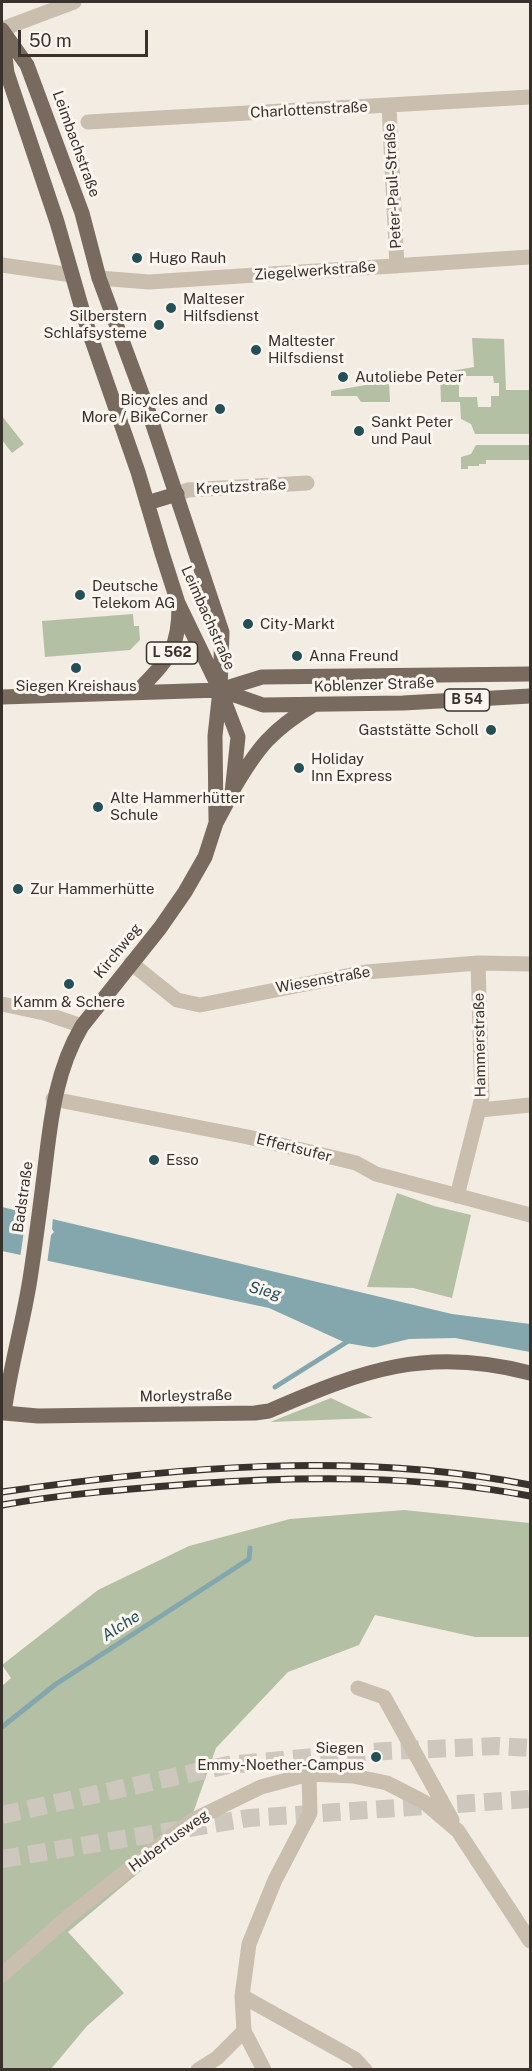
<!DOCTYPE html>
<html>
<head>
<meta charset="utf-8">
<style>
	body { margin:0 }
	#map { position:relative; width:532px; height:2071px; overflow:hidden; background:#f2ece2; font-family:"Public Sans",sans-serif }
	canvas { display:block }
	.frame { position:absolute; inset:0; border:3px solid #39322c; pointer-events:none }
	.scale { position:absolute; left:18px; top:30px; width:130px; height:27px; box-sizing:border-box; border:3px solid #39322c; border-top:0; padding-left:8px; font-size:18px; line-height:21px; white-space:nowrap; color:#39322c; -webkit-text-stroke:4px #faf6ef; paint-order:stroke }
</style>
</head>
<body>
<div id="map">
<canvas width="532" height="2071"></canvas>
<div class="frame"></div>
<div class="scale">50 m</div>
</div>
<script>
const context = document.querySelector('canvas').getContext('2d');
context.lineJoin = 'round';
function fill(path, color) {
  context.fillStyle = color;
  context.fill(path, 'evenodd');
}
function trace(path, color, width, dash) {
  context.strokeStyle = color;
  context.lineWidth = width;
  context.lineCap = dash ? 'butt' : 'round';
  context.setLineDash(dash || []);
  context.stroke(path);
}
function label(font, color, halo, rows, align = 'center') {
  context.font = font + ' "Public Sans",sans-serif';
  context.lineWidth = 6;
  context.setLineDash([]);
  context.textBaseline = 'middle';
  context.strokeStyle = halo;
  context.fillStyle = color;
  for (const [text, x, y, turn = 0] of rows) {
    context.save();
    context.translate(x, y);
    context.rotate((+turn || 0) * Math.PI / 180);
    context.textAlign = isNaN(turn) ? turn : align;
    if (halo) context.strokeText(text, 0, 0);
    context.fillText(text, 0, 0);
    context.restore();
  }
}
const green = new Path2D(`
	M472,338L504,339L506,390H530V434H475L471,424L461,419L460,402H441L440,373L474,367ZM459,376H493L494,383H499V396H491V407H478L477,397H459Z
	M389,381L390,402H361L357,396H331V391Z
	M2,416L24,444L12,453L2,440Z
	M476,445H530V460H486V464H479V466H468V469H461V457L471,454Z
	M133,614L134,626H139L140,640L130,650L45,657L42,621Z
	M397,1193L434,1206L471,1215L452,1298L413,1288L367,1287Z
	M331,1398L373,1418L270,1422Z
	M404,1510L530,1523V1637H475L375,1615L359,1645L288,1672L216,1748L186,1833L68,1932L124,1993L87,2026L51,2069H2V1686L11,1678L2,1665L98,1590L189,1546L290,1519Z`);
const water = new Path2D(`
	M2,1207L452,1314L530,1324V1374L346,1343L269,1308L2,1251Z`);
const pier = new Path2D(`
	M26,1210L53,1217L52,1229L54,1232L51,1235L47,1264L20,1258L24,1231L21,1228L24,1225Z
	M455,1338L530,1352V1377L368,1349L409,1339Z`);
const stream = new Path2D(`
	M275,1387L350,1340
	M2,1727L56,1684L249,1559L250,1548`);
const highwayTunnel = new Path2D(`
	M2,1815L228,1765L367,1752L497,1746L530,1748
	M2,1859L249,1818L530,1799`);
const minor = new Path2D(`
	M2,29L74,2
	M389,106L397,266
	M88,122L530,97
	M2,265L72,275
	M99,278L149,282L530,257
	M177,494L188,490L307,483
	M131,963L177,1000L200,1005L366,972L478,963L530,964
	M2,1004L44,1013L82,1026
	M53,1099L248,1137L356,1163L376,1174L530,1215
	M480,1110L530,1105
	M457,1196L482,1097L478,963
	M358,1688L384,1697L452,1820
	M2,1975L69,1916L191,1821L261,1787L309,1774L353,1776L387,1783L424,1802L458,1831L530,1941
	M242,1996L355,2059L365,2070
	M198,2070L217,2058L244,2031
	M264,2070L244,2031L242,1996L249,1944L275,1880L310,1813L309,1774`);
const major = new Path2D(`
	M2,30L27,65L82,213L99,278L149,413L222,632L220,690L215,736L216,820
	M2,32L7,73L57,222L86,323L138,472L162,553L178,603L220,690L238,737L232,793L216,823L205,857L185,892L160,928L82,1026C53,1075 50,1129 43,1184C39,1215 35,1247 30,1279C23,1324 10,1367 4,1413L38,1416L255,1413L269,1411C363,1370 427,1346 530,1373
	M147,503L177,494
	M220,690L263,705L403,703L530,696
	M137,692C166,661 179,652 179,607
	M2,697L220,690L262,677L530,674
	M234,788C258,747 272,730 313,705`);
const rail = new Path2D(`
	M2,1492C175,1467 357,1451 530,1485
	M2,1505C64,1494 128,1489 191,1484C305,1476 418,1475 530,1496`);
const markers = [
	[137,258,6,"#254f57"],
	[171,308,6,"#254f57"],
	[159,325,6,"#254f57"],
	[256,350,6,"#254f57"],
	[343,377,6,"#254f57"],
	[220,409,6,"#254f57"],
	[359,431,6,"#254f57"],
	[80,595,6,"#254f57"],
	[248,624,6,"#254f57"],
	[297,656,6,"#254f57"],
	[76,668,6,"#254f57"],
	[491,730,6,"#254f57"],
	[299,768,6,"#254f57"],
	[98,807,6,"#254f57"],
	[18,889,6,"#254f57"],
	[69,984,6,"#254f57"],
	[154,1160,6,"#254f57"],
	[376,1757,6,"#254f57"]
];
const shields = [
	[172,653,51],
	[467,700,45]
];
const shieldNames = [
	["L 562",172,653],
	["B 54",467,700]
];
const streetNames = [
	["Charlottenstraße",309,110,-3],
	["Leimbachstraße",76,144,70],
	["Peter-Paul-Straße",393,186,-93],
	["Ziegelwerkstraße",315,271,-4],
	["Kreutzstraße",241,487,-3],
	["Leimbachstraße",208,618,66],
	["Koblenzer Straße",374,685,-2],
	["Kirchweg",118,951,-51],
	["Wiesenstraße",323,980,-10],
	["Hammerstraße",480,1045,-91],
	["Effertsufer",294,1148,14],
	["Badstraße",23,1197,-82],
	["Morleystraße",186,1396,-1],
	["Hubertusweg",169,1841,-36]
];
const poiNames = [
	["Hugo Rauh",149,258],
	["Malteser",183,299],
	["Hilfsdienst",183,316],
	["Silberstern",147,316,"right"],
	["Schlafsysteme",147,333,"right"],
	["Maltester",268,341],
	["Hilfsdienst",268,358],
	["Autoliebe Peter",355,377],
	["Bicycles and",208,400,"right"],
	["More / BikeCorner",208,417,"right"],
	["Sankt Peter",371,422],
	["und Paul",371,439],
	["Deutsche",92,586],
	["Telekom AG",92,603],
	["City-Markt",260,624],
	["Anna Freund",309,656],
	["Siegen Kreishaus",76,686,"center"],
	["Gaststätte Scholl",479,730,"right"],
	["Holiday",311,759],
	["Inn Express",311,776],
	["Alte Hammerhütter",110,798],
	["Schule",110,815],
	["Zur Hammerhütte",30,889],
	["Kamm & Schere",69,1002,"center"],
	["Esso",166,1160],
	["Siegen",364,1748,"right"],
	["Emmy-Noether-Campus",364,1765,"right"]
];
const waterNames = [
	["Sieg",265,1291,14],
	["Alche",121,1626,-33]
];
fill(green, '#b3c0a3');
fill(water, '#83a7ad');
fill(pier, '#f2ece2');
trace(stream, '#83a7ad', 5);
trace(highwayTunnel, '#cdc7be', 18, [18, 9]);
trace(minor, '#cabeaf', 15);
trace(major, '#796a5f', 15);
trace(rail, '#39322c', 7);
trace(rail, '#faf6ef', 4.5, [14]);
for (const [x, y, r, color] of markers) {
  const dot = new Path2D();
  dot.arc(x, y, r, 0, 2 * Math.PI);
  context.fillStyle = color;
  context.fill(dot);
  trace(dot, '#faf6ef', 2);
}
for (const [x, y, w] of shields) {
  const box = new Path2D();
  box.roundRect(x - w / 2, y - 11, w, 22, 4.5);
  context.fillStyle = '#faf6ef';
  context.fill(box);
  trace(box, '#39322c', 1.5);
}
label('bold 14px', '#39322c', null, shieldNames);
label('15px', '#39322c', '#faf6ef', streetNames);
label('15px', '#39322c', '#faf6ef', poiNames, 'left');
label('italic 16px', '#254f57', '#faf6ef', waterNames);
</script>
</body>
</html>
